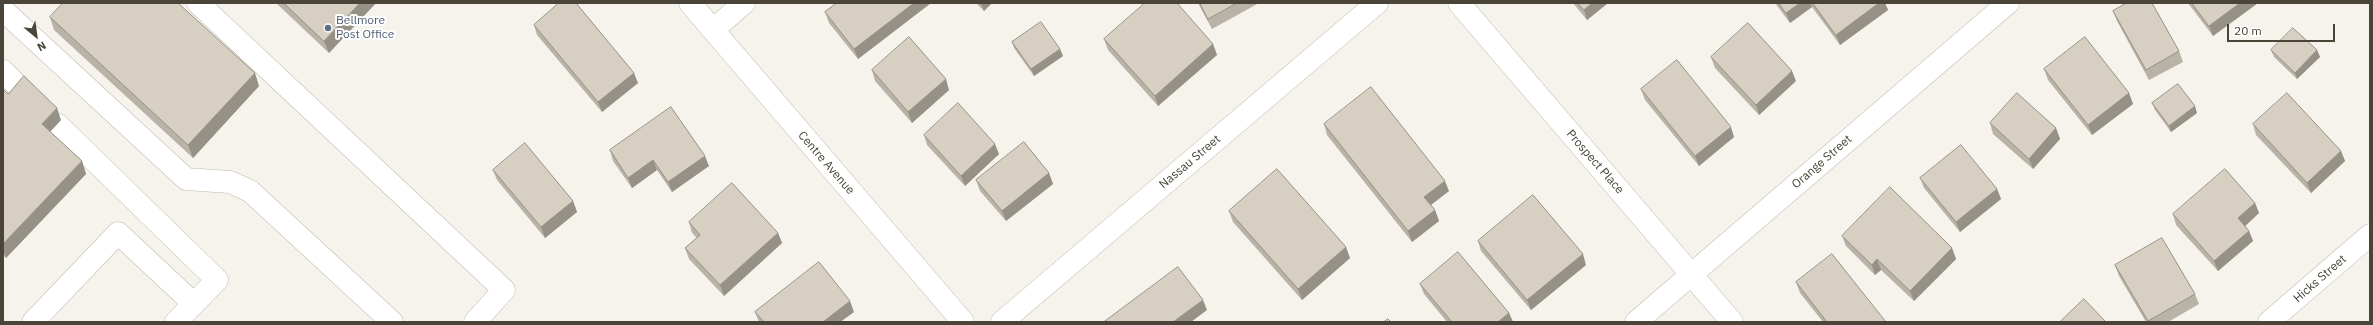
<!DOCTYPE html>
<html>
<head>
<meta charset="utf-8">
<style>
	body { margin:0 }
	#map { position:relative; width:2373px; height:325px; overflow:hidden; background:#f6f3ec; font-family:"IBM Plex Sans",sans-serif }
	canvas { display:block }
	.frame { position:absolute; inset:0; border:4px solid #4a4439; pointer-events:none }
	.north { position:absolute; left:16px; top:16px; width:40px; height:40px; -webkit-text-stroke:3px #fff; paint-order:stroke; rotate:151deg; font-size:11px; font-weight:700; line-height:16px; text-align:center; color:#4a4439 }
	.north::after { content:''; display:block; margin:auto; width:14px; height:18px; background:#4a4439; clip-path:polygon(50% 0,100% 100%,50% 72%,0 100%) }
	.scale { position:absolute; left:2227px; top:24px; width:108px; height:18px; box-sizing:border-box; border:2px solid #4a4439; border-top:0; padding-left:5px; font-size:12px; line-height:14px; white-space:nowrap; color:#4a4439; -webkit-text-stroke:3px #fff; paint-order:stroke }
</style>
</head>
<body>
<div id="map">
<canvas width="2373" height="325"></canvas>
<div class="frame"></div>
<div class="north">N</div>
<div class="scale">20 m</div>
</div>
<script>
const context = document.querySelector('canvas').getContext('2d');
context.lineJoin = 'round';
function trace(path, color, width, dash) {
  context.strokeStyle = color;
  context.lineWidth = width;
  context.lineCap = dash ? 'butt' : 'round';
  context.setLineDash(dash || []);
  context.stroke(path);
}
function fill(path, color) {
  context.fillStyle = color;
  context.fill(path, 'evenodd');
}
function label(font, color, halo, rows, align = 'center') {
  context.font = font + ' "IBM Plex Sans",sans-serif';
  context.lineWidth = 4;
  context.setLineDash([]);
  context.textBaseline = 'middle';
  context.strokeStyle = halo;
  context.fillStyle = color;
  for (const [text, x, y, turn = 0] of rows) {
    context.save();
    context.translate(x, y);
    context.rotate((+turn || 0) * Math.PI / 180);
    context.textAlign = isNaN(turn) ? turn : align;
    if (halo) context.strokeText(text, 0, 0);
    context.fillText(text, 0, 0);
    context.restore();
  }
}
const minor = new Path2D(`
	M198,3L504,290L475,322
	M690,3L963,322
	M1459,3L1732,322
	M3,10L186,179L230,182L250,191L392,322
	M713,30L744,3
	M3,71L25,93
	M58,125L217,280L176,322
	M33,322L118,233L194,304
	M1002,322L1377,3
	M1636,322L2008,3
	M2269,322L2370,235`);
const wall = new Path2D(`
	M276,3H376L329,53Z
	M931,3L858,59L829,23L825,12Z
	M976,3H992L984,11Z
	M1198,3H1259L1212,29Z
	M1573,3H1608L1587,20Z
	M1775,3H1885L1888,10L1840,45L1812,7L1790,23Z
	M2188,3H2258L2213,36Z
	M2113,11L2179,51L2183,62L2149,80L2117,21Z
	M50,17L259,86L193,158L54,30Z
	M534,25L638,83L602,112L537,35Z
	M1104,39L1213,44L1217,55L1158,106L1108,50Z
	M1012,42L1060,49L1063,56L1034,76L1014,48Z
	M2271,50H2317L2320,57L2297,79L2274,57Z
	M1711,57L1796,81L1759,115L1715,68Z
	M2044,69L2129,93L2133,104L2092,135L2048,80Z
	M872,70L949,90L912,123L875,81Z
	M3,89L8,94L61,120L50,132L82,161L86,174L6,258L3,255Z
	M1641,89L1734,137L1699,166L1645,100Z
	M2152,103L2197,113L2171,132L2155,110Z
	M1990,123L2056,128L2060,139L2033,169L1993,134Z
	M1324,124L1449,191L1431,205L1435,210L1439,221L1412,242L1327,135Z
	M2253,124L2341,151L2345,161L2311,193L2256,135Z
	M924,135L999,154L965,186L927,145Z
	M610,150L709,166L672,192L657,170L632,188L613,161Z
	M493,170L573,201L577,212L545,238L497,180Z
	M1049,173L1053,184L1006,221L980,191L976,180Z
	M1920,178L1997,189L2001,199L1960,232L1924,188Z
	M2255,203L2259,213L2245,226L2249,231L2253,241L2218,271L2176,225L2173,214Z
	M1229,211L1350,258L1302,300L1233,222Z
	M689,222L778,233L782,243L724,296L689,259L685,248L697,238L692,233Z
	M1842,236L1952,248L1956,259L1914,301L1881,270L1875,275L1846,246Z
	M1478,241L1586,265L1531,310L1481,251Z
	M2115,265L2195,294L2199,304L2168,322H2146L2119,276Z
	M1796,282L1886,322H1823L1800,293Z
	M1420,284L1509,313L1513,322H1447L1424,294Z
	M755,312H854L840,322H759Z`);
const shadedWall = new Path2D(`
	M360,3H376L329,53L324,41Z
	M914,3H931L858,59L854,49Z
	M983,3H992L984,11L981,4Z
	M1592,3H1608L1587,20L1584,10Z
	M1800,3H1810L1812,7L1790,23L1786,13Z
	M1879,3H1885L1888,10L1840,45L1836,35Z
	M2240,3H2258L2213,36L2209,26Z
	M1213,44L1217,55L1158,106L1155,96Z
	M1060,49L1063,56L1034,76L1031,69Z
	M2317,50L2320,57L2297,79L2295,73Z
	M1792,71L1796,81L1759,115L1756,105Z
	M255,73L259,86L193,158L188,145Z
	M634,73L638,83L602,112L598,102Z
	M946,79L949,90L912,123L908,112Z
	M2129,93L2133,104L2092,135L2088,125Z
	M2195,106L2197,113L2171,132L2169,126Z
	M57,108L61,120L46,136L42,124Z
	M1731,127L1734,137L1699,166L1695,156Z
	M2056,128L2060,139L2033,169L2029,159Z
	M995,144L999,154L965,186L961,176Z
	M2341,151L2345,161L2311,193L2307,183Z
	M705,156L709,166L672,192L668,182Z
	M653,160L657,170L632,188L628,178Z
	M82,161L86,174L6,258L3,249V244Z
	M1049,173L1053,184L1006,221L1002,211Z
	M1445,181L1449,191L1428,207L1424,197Z
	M1997,189L2001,199L1960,232L1956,222Z
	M573,201L577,212L545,238L541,227Z
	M2255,203L2259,213L2242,229L2238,218Z
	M1435,210L1439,221L1412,242L1408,231Z
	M2249,231L2253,241L2218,271L2214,261Z
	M778,233L782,243L724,296L720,285Z
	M1346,247L1350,258L1302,300L1298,289Z
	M1952,248L1956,259L1914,301L1910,291Z
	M1583,254L1586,265L1531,310L1527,300Z
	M1877,259L1881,270L1875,275L1872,265Z
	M1203,300L1207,310L1191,322H1173Z
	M850,301L854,312L840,322H823Z
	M1509,313L1513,322H1498Z`);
const building = new Path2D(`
	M63,3H178L255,73L188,145L50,17Z
	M284,3H360L324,41Z
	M559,3H576L634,73L598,102L534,25Z
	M837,3H914L854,49L825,12Z
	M1145,3H1177L1213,44L1155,96L1104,39Z
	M1200,3H1237L1208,19Z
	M1578,3H1592L1584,10Z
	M1779,3H1800L1786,13Z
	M1813,3H1879L1836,35Z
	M2127,3H2152L2179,51L2146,70L2113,11Z
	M2192,3H2240L2209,26Z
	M1041,22L1060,49L1031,69L1012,42Z
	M1748,23L1792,71L1756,105L1711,57Z
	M2293,28L2317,50L2295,73L2271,50Z
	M909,37L946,79L908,112L872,70Z
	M2085,37L2129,93L2088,125L2044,69Z
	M1677,60L1731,127L1695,156L1641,89Z
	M24,76L57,108L42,124L82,161L3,244V89L8,94Z
	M2178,84L2195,106L2169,126L2152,103Z
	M1371,87L1445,181L1424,197L1435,210L1408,231L1324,124Z
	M2017,93L2056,128L2029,159L1990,123Z
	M2287,93L2341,151L2307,183L2253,124Z
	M958,103L995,144L961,176L924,135Z
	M671,107L705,156L668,182L653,160L628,178L610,150Z
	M1024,142L1049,173L1002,211L976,180Z
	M525,143L573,201L541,227L493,170Z
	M1961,145L1997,189L1956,222L1920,178Z
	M1277,169L1346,247L1298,289L1229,211Z
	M2225,169L2255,203L2238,218L2249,231L2214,261L2173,214Z
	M732,183L778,233L720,285L685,248L700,235L689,222Z
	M1890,187L1952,248L1910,291L1877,259L1872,265L1842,236Z
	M1533,195L1583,254L1527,300L1478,241Z
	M2162,238L2195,294L2148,321L2115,265Z
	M1458,252L1509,313L1498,322H1452L1420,284Z
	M1832,254L1886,322H1827L1796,282Z
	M819,262L850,301L823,322H764L755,312Z
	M1178,267L1203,300L1173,322H1104Z
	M2084,299L2106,322H2060Z
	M1388,319L1391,322H1384Z`);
const markers = [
	[328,28,4,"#5c6f8a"]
];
const serviceNames = [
	["Bellmore",336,21],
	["Post Office",336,35]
];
const streetNames = [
	["Nassau Street",1190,162,-40],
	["Prospect Place",1595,162,49],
	["Orange Street",1822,162,-41],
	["Centre Avenue",826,163,49],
	["Hicks Street",2320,279,-41]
];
trace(minor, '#c1bbae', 23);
trace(minor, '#fff', 22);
fill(wall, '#b9b2a6');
fill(shadedWall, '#969187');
fill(building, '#d7cfc1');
trace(building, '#969187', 1);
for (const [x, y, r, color] of markers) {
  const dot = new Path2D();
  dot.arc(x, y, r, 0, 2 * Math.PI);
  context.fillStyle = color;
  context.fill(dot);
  trace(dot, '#fff', 1.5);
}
label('12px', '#4e5e75', '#fff', serviceNames, 'left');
label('12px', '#4a4439', '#fff', streetNames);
</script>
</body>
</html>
